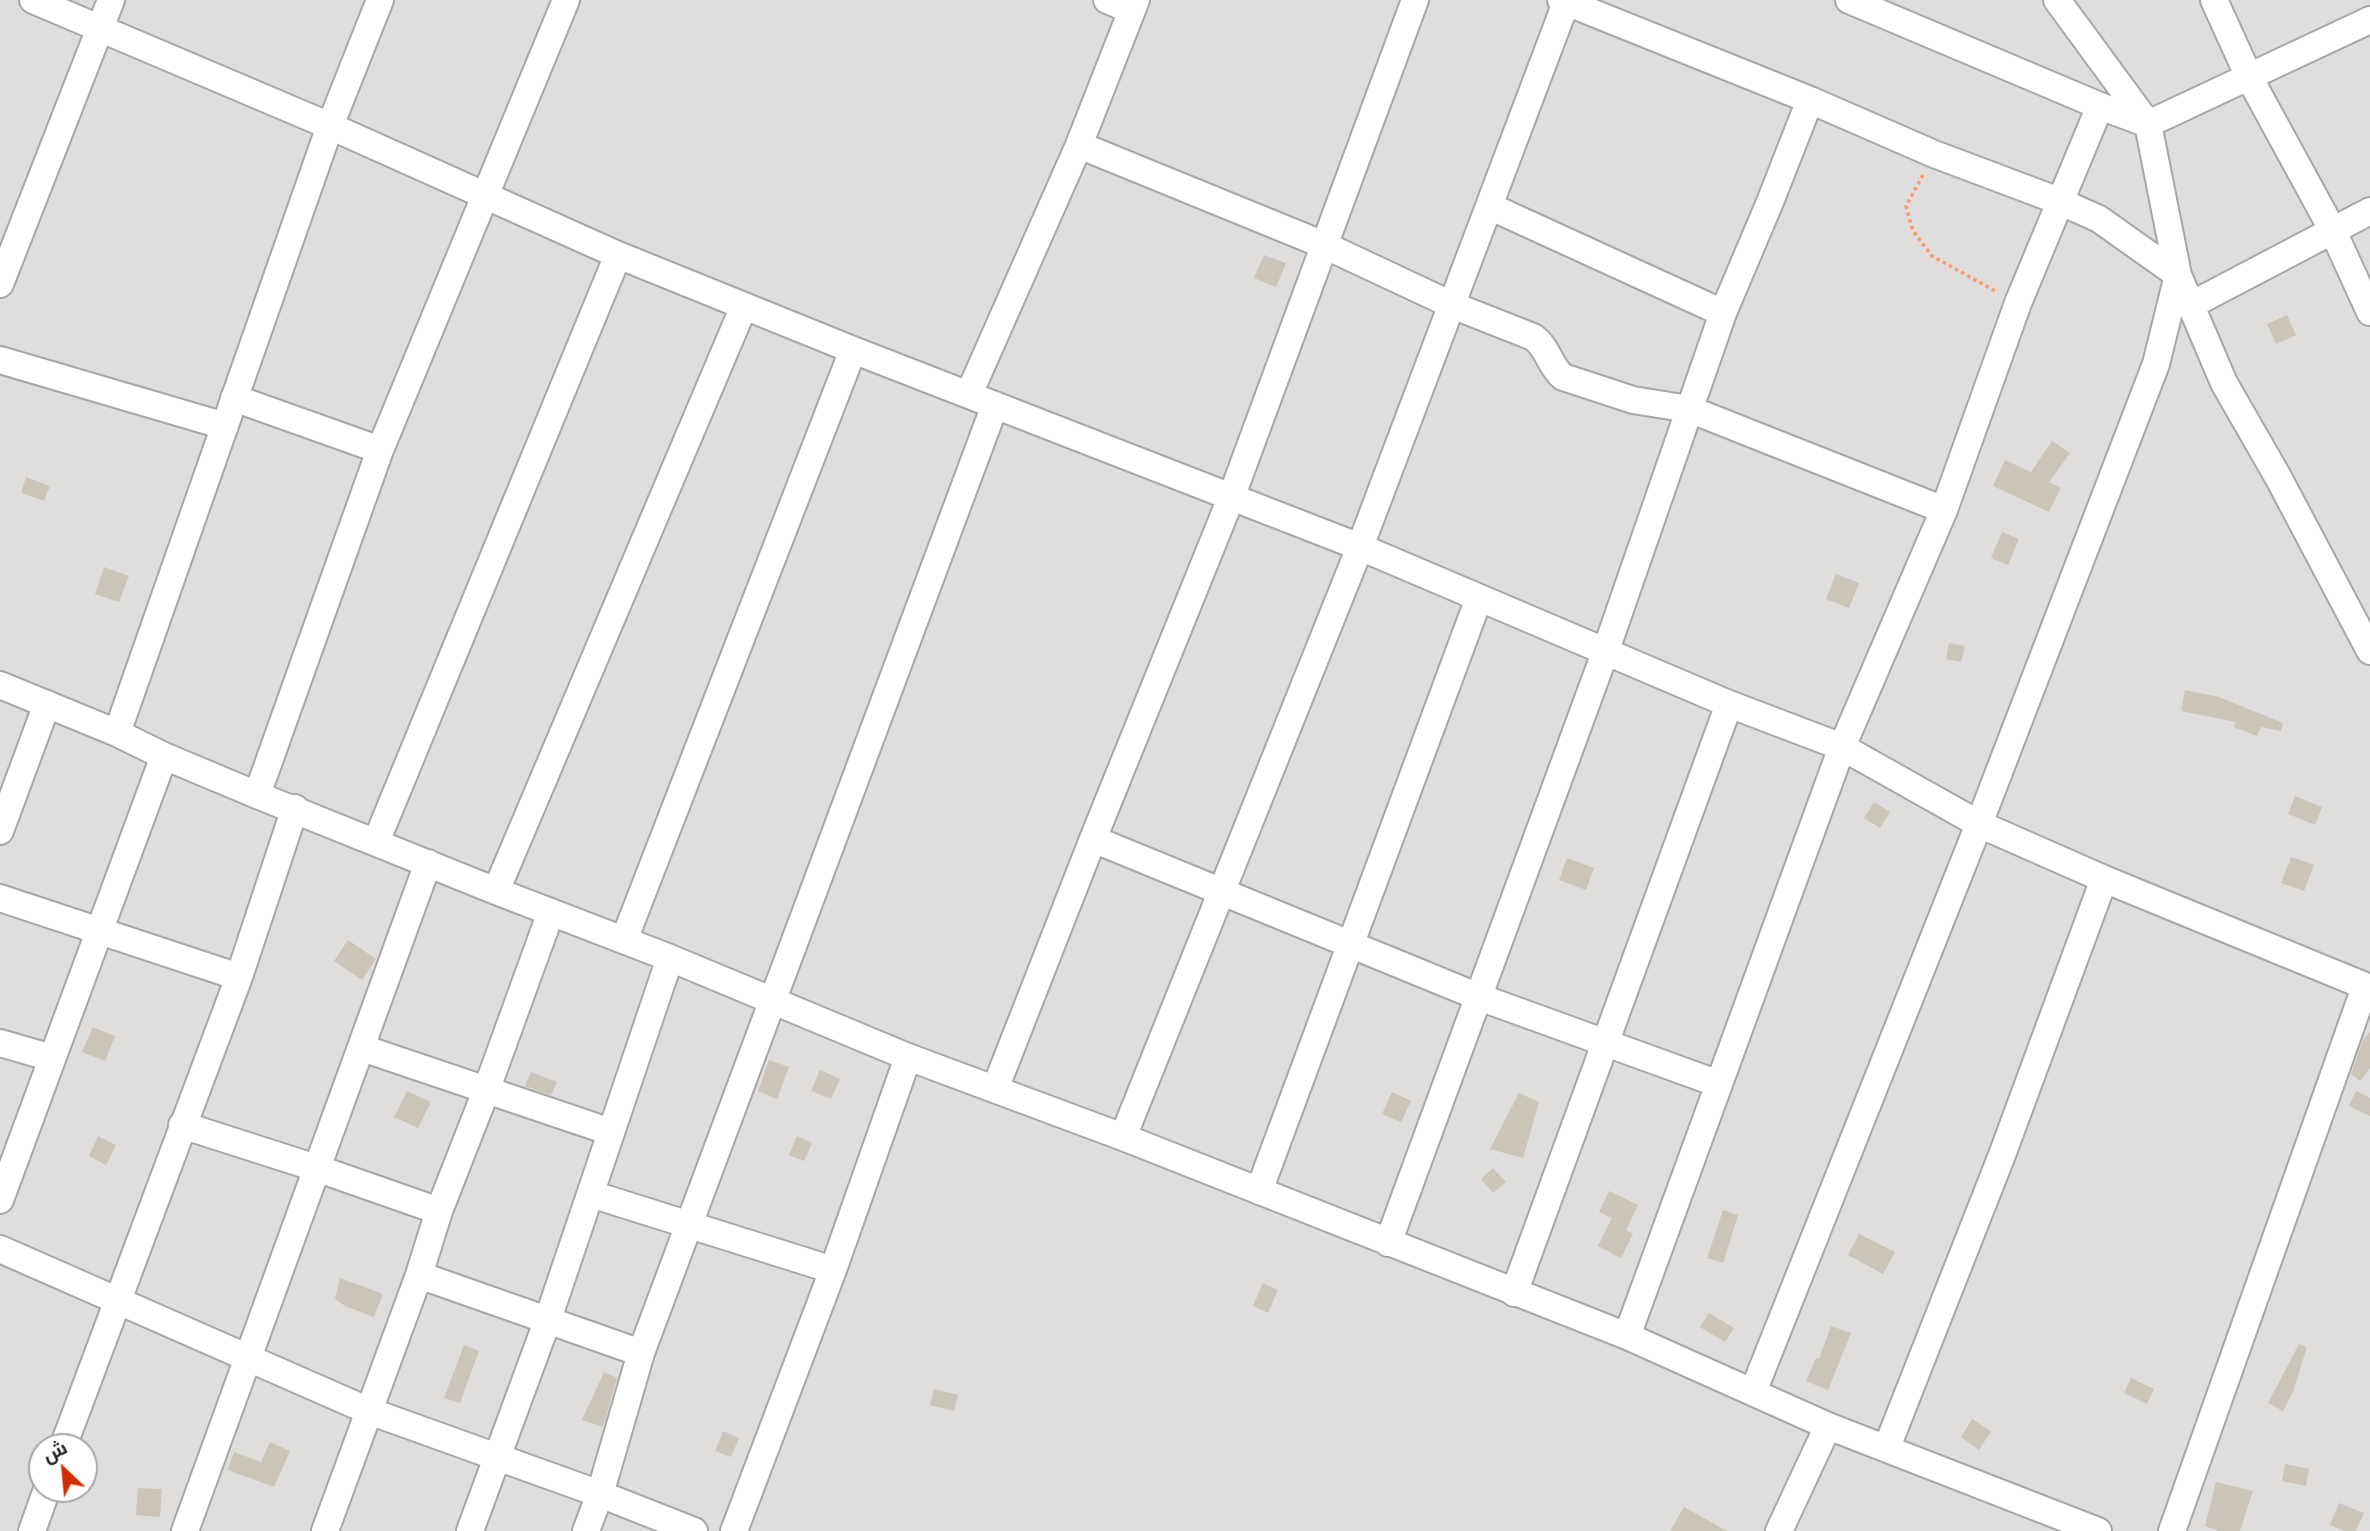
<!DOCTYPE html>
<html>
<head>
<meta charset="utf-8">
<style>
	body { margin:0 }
	#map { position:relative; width:2370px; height:1531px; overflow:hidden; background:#f1f0e6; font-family:"Asap Condensed",Cairo,sans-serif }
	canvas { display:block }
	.north { position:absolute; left:28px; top:1433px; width:70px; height:70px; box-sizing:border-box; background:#fff; border:2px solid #a6a6a6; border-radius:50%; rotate:334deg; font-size:19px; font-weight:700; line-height:28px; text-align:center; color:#202020 }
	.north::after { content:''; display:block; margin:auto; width:24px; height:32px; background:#d12e00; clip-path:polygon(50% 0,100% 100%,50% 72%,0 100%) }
</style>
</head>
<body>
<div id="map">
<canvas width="2370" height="1531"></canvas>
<div class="north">ش</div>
</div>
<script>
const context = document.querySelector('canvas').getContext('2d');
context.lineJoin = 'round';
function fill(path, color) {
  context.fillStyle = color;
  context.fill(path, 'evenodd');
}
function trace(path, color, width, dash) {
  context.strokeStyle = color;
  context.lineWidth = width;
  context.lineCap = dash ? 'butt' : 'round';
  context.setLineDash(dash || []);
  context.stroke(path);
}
const residential = new Path2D(`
	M0,0H2370V1531H0ZM42,1447H84V1489H42Z`);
const building = new Path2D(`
	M1264,255L1286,263L1276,287L1254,278Z
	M2287,315L2296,335L2276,344L2267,324Z
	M2052,441L2070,453L2049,482L2061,488L2049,512L1993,486L2005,460L2031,472Z
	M26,477L50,486L44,501L21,493Z
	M2002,532L2019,539L2008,565L1991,558Z
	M104,567L129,576L119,602L95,594Z
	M1836,574L1859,583L1849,608L1826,599Z
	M1949,643L1965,646L1961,662L1946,659Z
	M2185,690L2219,697L2283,723L2281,731L2261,727L2257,736L2234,727L2236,722L2181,711Z
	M2295,796L2322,807L2315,825L2288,814Z
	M1874,802L1890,812L1880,828L1864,818Z
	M2291,857L2314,865L2304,891L2281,883Z
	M1567,858L1594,868L1586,890L1559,880Z
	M348,940L376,959L362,980L334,961Z
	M93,1027L115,1036L105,1061L82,1052Z
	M2370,1032V1068L2360,1081L2351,1074L2363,1040Z
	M769,1060L789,1067L777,1099L758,1091Z
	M820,1070L840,1079L831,1099L811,1091Z
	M531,1072L557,1082L551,1095L525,1086Z
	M407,1091L431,1102L418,1128L394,1117Z
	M2356,1091L2370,1098V1116L2349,1106Z
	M1392,1092L1411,1101L1401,1122L1382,1114Z
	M1519,1093L1539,1102L1523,1158L1490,1149Z
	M98,1136L116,1145L106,1165L89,1156Z
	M797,1136L812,1143L804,1161L789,1155Z
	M1493,1168L1506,1182L1493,1193L1481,1179Z
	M1609,1191L1638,1205L1626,1230L1633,1234L1621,1258L1598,1246L1612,1218L1599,1212Z
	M1723,1210L1738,1215L1723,1263L1707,1258Z
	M1859,1234L1895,1252L1883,1274L1848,1255Z
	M340,1278L383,1294L374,1317L345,1306L335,1299Z
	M1263,1283L1278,1290L1268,1313L1253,1306Z
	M1709,1313L1734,1328L1725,1342L1700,1327Z
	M1831,1326L1851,1333L1828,1390L1806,1381L1816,1358L1819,1359Z
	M2299,1344L2307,1347L2293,1392L2283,1411L2268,1403Z
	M464,1345L479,1351L460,1403L444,1398Z
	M604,1372L617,1378L603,1427L582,1420Z
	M2131,1378L2154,1389L2147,1404L2124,1393Z
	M934,1389L958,1395L954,1411L930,1405Z
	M1972,1419L1991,1431L1979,1450L1961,1437Z
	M723,1431L739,1438L731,1457L715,1451Z
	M270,1442L290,1451L274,1487L228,1470L234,1452L261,1462Z
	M2285,1464L2309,1469L2306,1486L2282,1481Z
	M2216,1482L2253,1491L2240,1531H2219L2205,1526Z
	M138,1488L162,1489L160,1517L136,1515Z
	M2339,1503L2364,1513L2356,1531H2344L2330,1525Z
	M1684,1507L1727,1531H1670Z`);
const path = new Path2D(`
	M1923,175L1906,206L1913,231L1932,256L1997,292`);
const minor = new Path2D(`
	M33,0L330,126L618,255L853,350L1360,547L1729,704L1842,747L1979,824L2104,879L2370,988
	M1107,0L1131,10
	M1561,0L1810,100L1934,154L2059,201L2099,219L2178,275L2224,383L2278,477L2370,651
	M1849,0L2100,106L2148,124L2370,20
	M2214,0L2249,77L2333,231L2370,312
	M1079,145L1324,245L1452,305L1533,337C1548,347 1550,367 1563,377L1633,400L1689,409L1944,510
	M1489,206L1723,313
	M0,284L111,0
	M2191,305L2370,211
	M0,360L225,426
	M969,394L1079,145L1136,0
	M234,398L380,450
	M0,685L117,733L164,756L257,795L496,891L670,958L908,1057L1123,1137L1627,1336L1828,1426L2098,1531
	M117,733L330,126L380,0
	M257,795L380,450L566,0
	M0,831L47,704
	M1093,839L1479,997L1719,1084
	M376,842L618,255
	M496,891L744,306
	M0,898L239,977
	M624,940L853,350
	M0,1043L52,1058
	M362,1048L611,1132
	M995,1089L1093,839L1231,498L1415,0
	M182,1125L316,1168L439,1211
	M1123,1137L1360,547L1567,0
	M1259,1191L1479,598
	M591,1194L833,1270
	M0,1200L164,756
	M1388,1243L1606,650L1723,313L1770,202L1810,100
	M0,1249L369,1411L600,1494L694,1531
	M419,1275L641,1353
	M1514,1293L1729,704
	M1627,1336L1842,747L1944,510L2018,303L2100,106
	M1753,1392L1979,824L2156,364L2178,275L2148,124L2057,0
	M63,1447L239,977L295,808
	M1887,1447L2002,1155L2104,879
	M32,1531L47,1489
	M185,1531L428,863
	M325,1531L419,1275L439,1211L486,1091L551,912
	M470,1531L548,1319L670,958
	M586,1531L600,1494L641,1353L995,405
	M734,1531L833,1270L908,1057
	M1779,1531L1828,1426
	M2172,1531L2365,987`);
fill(residential, '#dfdedd');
fill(building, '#cac4b9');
trace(minor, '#a7a7a7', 30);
trace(path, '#ff9a6a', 3.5, [3.5, 3.5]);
trace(minor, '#fff', 26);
</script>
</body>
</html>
